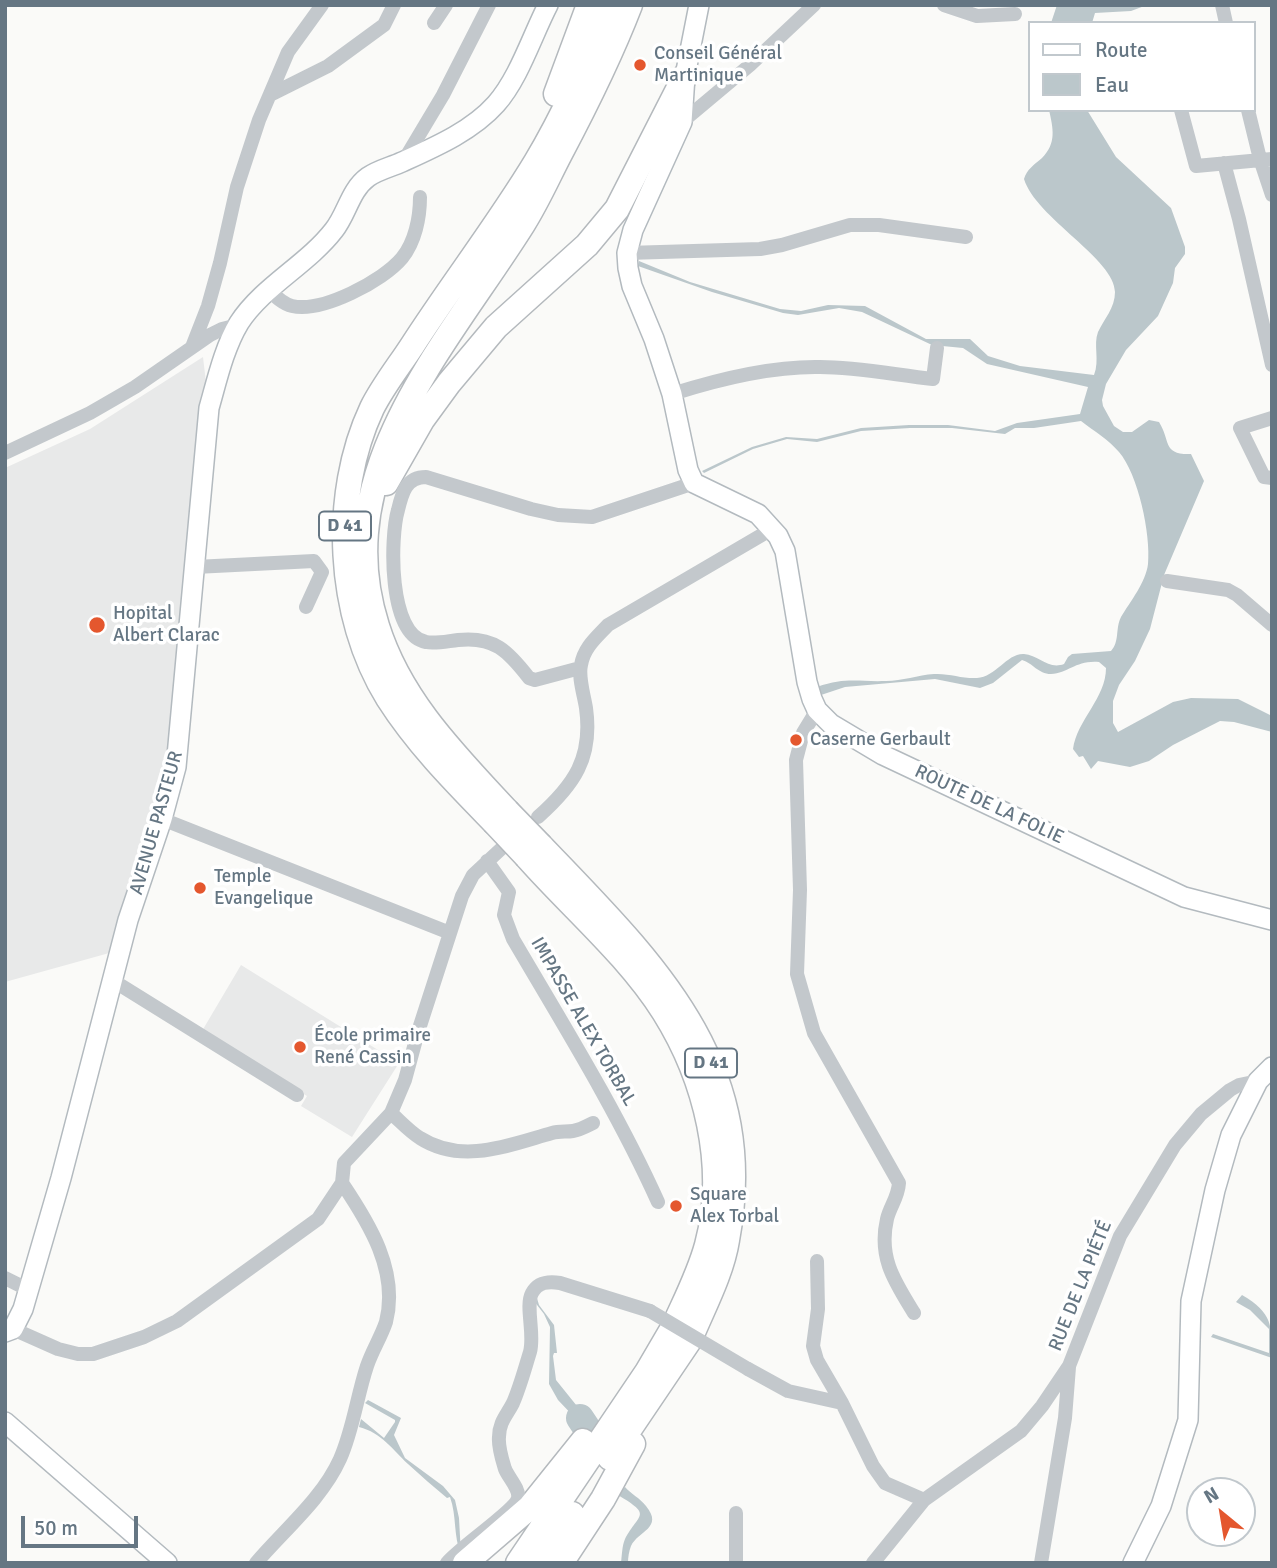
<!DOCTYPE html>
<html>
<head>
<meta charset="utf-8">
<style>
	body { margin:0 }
	#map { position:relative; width:1277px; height:1568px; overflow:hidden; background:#fafaf8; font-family:Signika,sans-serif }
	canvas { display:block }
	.frame { position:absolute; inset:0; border:7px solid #657683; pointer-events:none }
	.legend { position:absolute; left:1028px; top:21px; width:228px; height:91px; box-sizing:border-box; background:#fff; border:2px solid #c1c8cd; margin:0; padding:9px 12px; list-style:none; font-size:21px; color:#657683 }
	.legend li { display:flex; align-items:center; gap:14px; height:35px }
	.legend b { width:35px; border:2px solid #c1c8cd }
	.north { position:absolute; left:1186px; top:1477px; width:70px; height:70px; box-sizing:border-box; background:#fff; border:2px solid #c1c8cd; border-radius:50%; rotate:330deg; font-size:19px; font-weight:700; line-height:28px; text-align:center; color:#657683 }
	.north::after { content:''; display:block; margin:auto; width:24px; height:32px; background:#e4572e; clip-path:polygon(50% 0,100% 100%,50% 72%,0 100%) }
	.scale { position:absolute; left:21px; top:1516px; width:117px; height:32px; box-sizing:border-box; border:4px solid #657683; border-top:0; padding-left:9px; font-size:21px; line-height:24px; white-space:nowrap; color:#657683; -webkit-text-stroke:5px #fff; paint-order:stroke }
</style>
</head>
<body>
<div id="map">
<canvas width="1277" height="1568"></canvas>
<div class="frame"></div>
<ul class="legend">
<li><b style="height:9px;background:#fff"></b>Route</li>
<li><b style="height:19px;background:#bbc7cb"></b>Eau</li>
</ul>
<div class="north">N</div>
<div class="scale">50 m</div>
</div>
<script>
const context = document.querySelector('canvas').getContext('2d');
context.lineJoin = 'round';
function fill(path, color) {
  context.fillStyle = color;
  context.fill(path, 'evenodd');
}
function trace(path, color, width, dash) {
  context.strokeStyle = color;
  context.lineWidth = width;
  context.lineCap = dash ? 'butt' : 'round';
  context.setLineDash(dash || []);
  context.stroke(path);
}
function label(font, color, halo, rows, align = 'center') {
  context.font = font + ' Signika,sans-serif';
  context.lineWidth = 7;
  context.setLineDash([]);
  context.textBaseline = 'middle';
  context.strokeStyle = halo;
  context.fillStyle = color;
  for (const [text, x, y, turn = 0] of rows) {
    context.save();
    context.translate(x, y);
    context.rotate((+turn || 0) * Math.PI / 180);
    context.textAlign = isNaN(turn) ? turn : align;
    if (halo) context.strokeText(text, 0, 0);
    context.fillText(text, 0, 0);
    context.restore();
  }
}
const built = new Path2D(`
	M203,357L209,408L182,727L120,950L5,982V468L90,429Z
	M241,965L399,1063L352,1137L301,1106L307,1096L202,1031Z`);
const water = new Path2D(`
	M1057,5H1147L1131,11L1095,13L1092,23H1051Z
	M1049,110H1087L1116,157L1171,208L1185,247V254L1175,268L1173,283L1158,316L1126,350L1106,384L1102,400L1103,406L1114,426L1123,432H1132L1149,420L1159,422C1171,441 1162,455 1191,454L1204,481L1164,575L1150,629L1135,661L1119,685L1113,701V723L1118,732L1173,702L1191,698L1238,699L1272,716V732L1234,722L1220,721L1173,745L1149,761L1130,767L1098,761L1091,769L1083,756L1079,757L1073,749C1077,720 1106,698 1106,668L1099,662C1076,660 1069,673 1051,674C1038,674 1033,663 1022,660L993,683L980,688L935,679L845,687L821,695L817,687C846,677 857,682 886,681C902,681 918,675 934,674C949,673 963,679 977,678C996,677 1007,653 1024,654C1039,655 1048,670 1064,664L1068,657L1072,654L1111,651C1120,641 1115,629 1121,617C1130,602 1146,582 1148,564C1151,534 1138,474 1119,452C1109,440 1094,431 1081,421L1034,428H1015L1005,434L952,428H910L861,431L817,442L787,439L753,449L704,473L702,471L752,447L786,437L817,439L861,428L909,425H948L995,431L1017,423L1080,414L1088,387L987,364L963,348L932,345L862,312L839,308L798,315L783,313L712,292L638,266L639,261L690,282L780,309L801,311L828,305L865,306L926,339H970L988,356L1020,366L1094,375C1100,360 1093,345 1098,332C1104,319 1115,308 1115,292C1115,259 1036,218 1024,179C1027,169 1034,165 1042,158C1057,143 1053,128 1049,110Z
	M536,1295L539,1305L554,1325L557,1353H554L553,1356L556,1380L585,1416L577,1420L558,1400L549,1384L550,1327L544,1314L534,1301Z
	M1242,1295C1273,1313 1272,1326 1272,1358L1211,1337L1213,1334L1269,1353V1329L1250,1310L1236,1302Z
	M368,1400L401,1418L394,1435L405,1458L443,1486L455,1500L459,1518L461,1555C453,1534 457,1517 450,1497L447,1498C434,1487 421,1476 408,1464C392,1449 382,1433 359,1427L361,1419L384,1438L395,1422V1420L365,1403Z
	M625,1487C631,1494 640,1498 646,1506C664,1528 638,1531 631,1546C629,1551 628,1557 628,1563H621C622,1555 622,1546 625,1539C639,1513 653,1516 618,1495Z`);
const river = new Path2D(`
	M580,1418L586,1427`);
const street = new Path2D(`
	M944,5L977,16L1015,14
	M1222,5L1226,23
	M434,23L446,5
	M270,95L328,66L384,25L394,5
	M1181,110L1196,166L1272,159
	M1248,110L1260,159L1272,195
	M682,122L750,65L814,5
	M403,162L443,95L489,5
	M1224,163L1239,219L1272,365
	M627,253L760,249L782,245L850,225H879L966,237
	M270,291C276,297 283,304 292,306C322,313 383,281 402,258C415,242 420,218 420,197
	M192,347L208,306L220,263L237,187L259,120L288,52L322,5
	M672,394C719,379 771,366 820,367C857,367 896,375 933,379L937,348
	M1272,418L1240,428L1264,477L1272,478
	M5,453L90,413L135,387L210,335L222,329L238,325
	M195,567L314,561L322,572L306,607
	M1167,581L1228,590L1237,595L1272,625
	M580,668L535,680L529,678C508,651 494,636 458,640C448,641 435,644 426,642C388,635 390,537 398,510C402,493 406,477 426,477L531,509L558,515L592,517L694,483
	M817,710L803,733L796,760L800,890L797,974L814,1033L899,1183C898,1198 890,1206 887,1219C878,1258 895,1282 914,1313
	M538,817C574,785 593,758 586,708C584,695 578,677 581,665C584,647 597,637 608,625L772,529
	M162,819L450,933
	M487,861L509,892L504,915L513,939C564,1026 617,1111 658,1202
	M112,980L297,1095
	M391,1113C401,1122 410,1132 420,1138C462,1165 509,1145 552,1133C559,1131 566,1132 573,1131C580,1130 587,1126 593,1123
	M817,1261L818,1309L813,1346L817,1360L842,1403L873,1466L885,1483L924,1500
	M5,1278L27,1289
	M13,1329L58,1349L78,1354H93L144,1337L177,1321L318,1219L342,1183L344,1163L391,1113L405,1080L418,1032L462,896L473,875L502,848
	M748,1369L788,1391L842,1403
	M256,1563C284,1530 322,1499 340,1459C353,1430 357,1396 367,1366C372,1351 381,1337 386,1322C399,1271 369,1223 342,1183
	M447,1563C460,1547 516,1510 518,1498C520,1489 508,1477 505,1469C502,1459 498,1447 499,1437C499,1422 507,1415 513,1403C520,1387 525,1368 530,1352C535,1334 525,1306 532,1293C538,1282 548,1281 560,1283L650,1311
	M736,1563V1513
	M873,1563L924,1500L1021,1431L1042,1406L1069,1366L1120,1236L1175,1145L1201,1114L1230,1090L1239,1085L1258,1081
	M1041,1563L1065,1418L1069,1367`);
const secondary = new Path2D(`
	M699,5L685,76L682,122L633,230L627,253L628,268L632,286L654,339L672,394L688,470L694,483L758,514L778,536L785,551L807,682L812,699L817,710L831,724L883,755L1184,897L1272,920
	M5,1332L13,1329L23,1309L61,1178L128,920L162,819L176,767L209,408C217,380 224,348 239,323C263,286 307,265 334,230C347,214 350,190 368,177C378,170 391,167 402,162C435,147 472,131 496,104C519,78 532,36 548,5
	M5,1422L167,1563
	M1133,1563L1161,1506L1188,1420L1191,1301L1215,1190L1231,1135L1258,1081L1272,1067`);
const highway = new Path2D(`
	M556,94L589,5
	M386,483L422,420L449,383L496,327L587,245L617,209L685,76
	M507,811C455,755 400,700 377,626C327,471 447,345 523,224C537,202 548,177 560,154C586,105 610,57 630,5
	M494,822C456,783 418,745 388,698C337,616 331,495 372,408C383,386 399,366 412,346C452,284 498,225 536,162C566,112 589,58 612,5
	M541,846C653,963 760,1063 727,1240C722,1271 706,1302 694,1330
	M527,857C572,908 627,954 664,1012C706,1079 728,1167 707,1245C700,1271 688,1295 677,1319
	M610,1458L689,1341
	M465,1563L530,1507L583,1441
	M518,1563L647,1372L671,1331
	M539,1563L572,1514
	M561,1563L603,1499L633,1444`);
const streetBridge = new Path2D(`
	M650,1311L748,1369`);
const highwayBridge = new Path2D(`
	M507,811L541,846
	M494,822L527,857`);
const markers = [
	[640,65,7,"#e4572e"],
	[97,625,9,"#e4572e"],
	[796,740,7,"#e4572e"],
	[200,888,7,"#e4572e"],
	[300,1047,7,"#e4572e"],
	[676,1206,7,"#e4572e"]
];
const shields = [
	[345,526,52],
	[711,1063,52]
];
const shieldNames = [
	["D 41",345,526],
	["D 41",711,1063]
];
const poiNames = [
	["Conseil Général",654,54],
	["Martinique",654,76],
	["Hopital",113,614],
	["Albert Clarac",113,636],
	["Caserne Gerbault",810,740],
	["Temple",214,877],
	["Evangelique",214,899],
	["École primaire",314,1036],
	["René Cassin",314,1058],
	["Square",690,1195],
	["Alex Torbal",690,1217]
];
const streetNames = [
	["ROUTE DE LA FOLIE",989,805,25],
	["AVENUE PASTEUR",157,823,-74],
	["IMPASSE ALEX TORBAL",583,1022,60],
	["RUE DE LA PIÉTÉ",1081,1286,-68]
];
fill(built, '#e8e9e9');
fill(water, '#bbc7cb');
trace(river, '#bbc7cb', 28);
trace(secondary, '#b3babf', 22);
trace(highway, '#b4b9bd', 27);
trace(street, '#c3c8cc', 14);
trace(secondary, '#fff', 19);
trace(highway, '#fff', 24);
trace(highwayBridge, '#b4b9bd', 27, []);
trace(streetBridge, '#c3c8cc', 14);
trace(highwayBridge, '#fff', 24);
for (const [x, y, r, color] of markers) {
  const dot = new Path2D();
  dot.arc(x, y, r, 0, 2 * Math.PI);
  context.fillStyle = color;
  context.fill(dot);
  trace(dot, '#fff', 2.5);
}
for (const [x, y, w] of shields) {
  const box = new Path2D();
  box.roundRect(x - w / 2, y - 14.5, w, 29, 5);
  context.fillStyle = '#fff';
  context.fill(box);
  trace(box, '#657683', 2);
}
label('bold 18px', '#657683', null, shieldNames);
label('19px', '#657683', '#fff', poiNames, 'left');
label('19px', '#657683', '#fff', streetNames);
</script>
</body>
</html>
